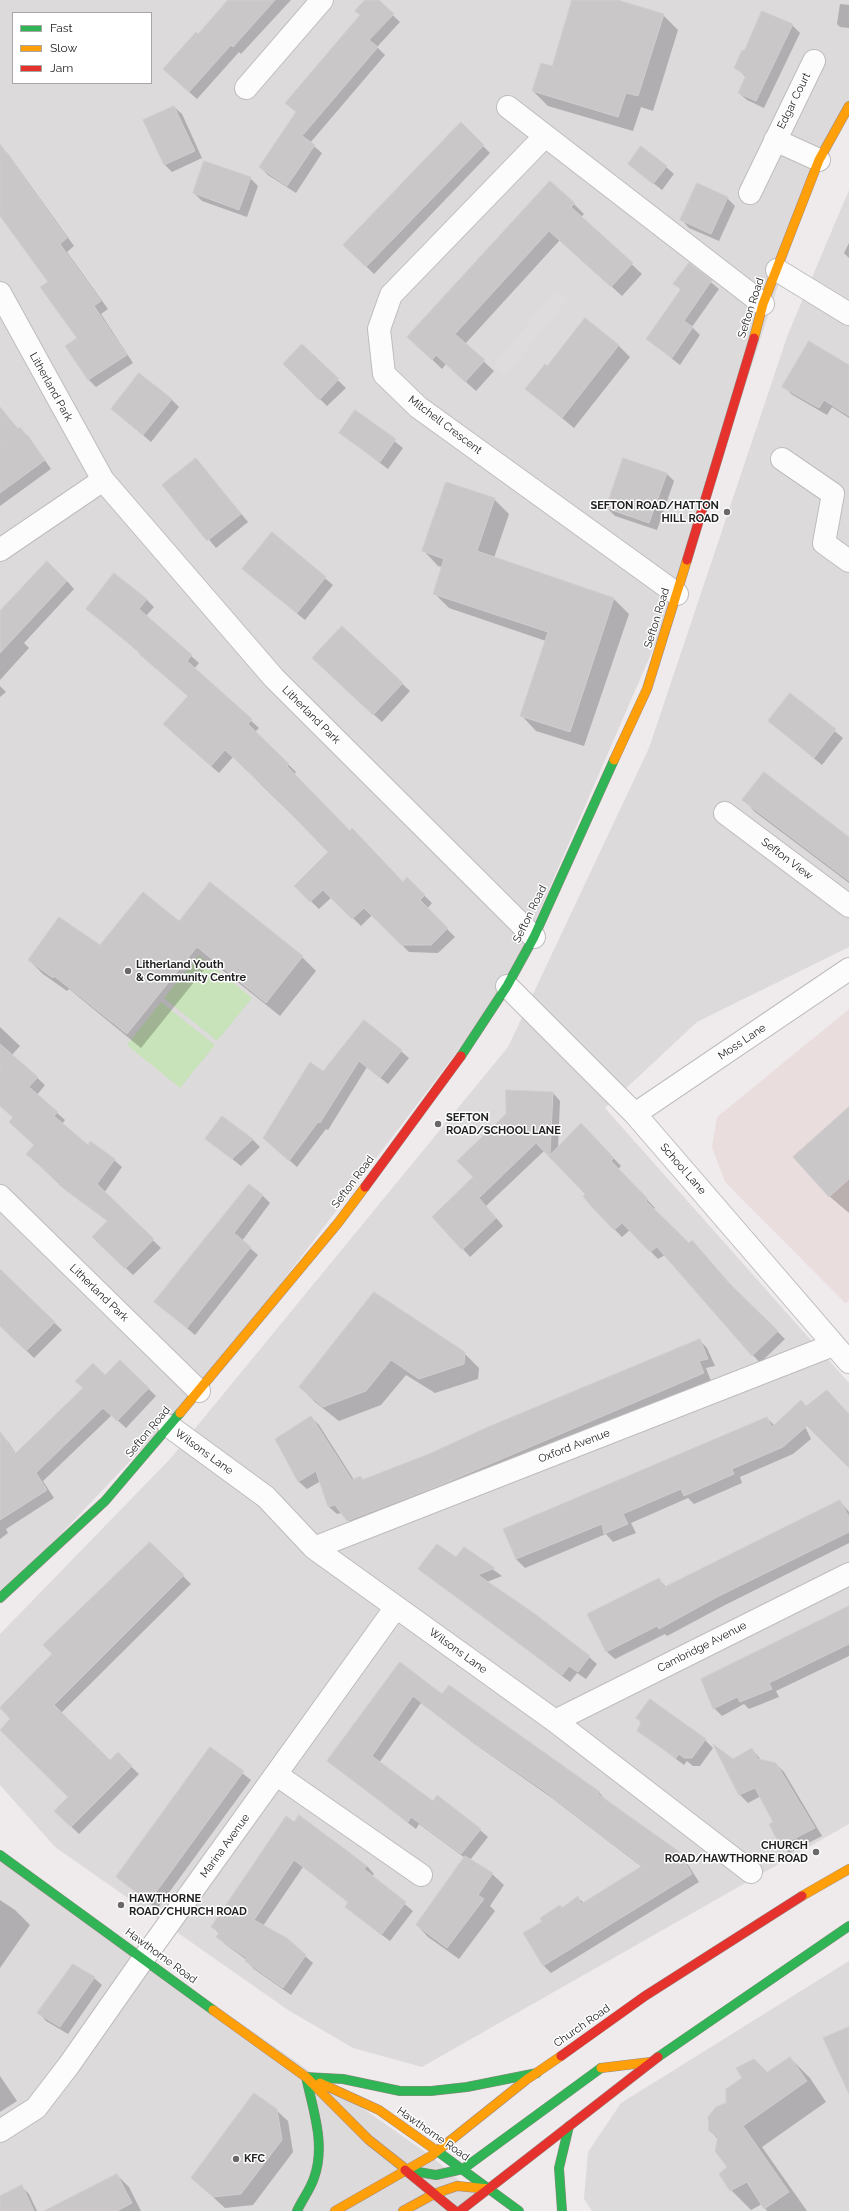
<!DOCTYPE html>
<html>
<head>
<meta charset="utf-8">
<style>
	body { margin:0 }
	#map { position:relative; width:849px; height:2211px; overflow:hidden; background:#efebed; font-family:Raleway,sans-serif }
	canvas { display:block }
	.legend { position:absolute; left:12px; top:12px; width:140px; height:72px; box-sizing:border-box; background:#fff; border:1px solid #a7a7a7; margin:0; padding:5px 7px; list-style:none; font-size:12px; color:#222 }
	.legend li { display:flex; align-items:center; gap:8px; height:20px }
	.legend b { width:20px; border:1px solid #a7a7a7 }
</style>
</head>
<body>
<div id="map">
<canvas width="849" height="2211"></canvas>
<ul class="legend">
<li><b style="height:5px;background:#30b455"></b>Fast</li>
<li><b style="height:5px;background:#ff9f0a"></b>Slow</li>
<li><b style="height:5px;background:#e5322d"></b>Jam</li>
</ul>
</div>
<script>
const context = document.querySelector('canvas').getContext('2d');
context.lineJoin = 'round';
function fill(path, color) {
  context.fillStyle = color;
  context.fill(path, 'evenodd');
}
function trace(path, color, width, dash) {
  context.strokeStyle = color;
  context.lineWidth = width;
  context.lineCap = dash ? 'butt' : 'round';
  context.setLineDash(dash || []);
  context.stroke(path);
}
function label(font, color, halo, rows, align = 'center') {
  context.font = font + ' Raleway,sans-serif';
  context.lineWidth = 3;
  context.setLineDash([]);
  context.textBaseline = 'middle';
  context.strokeStyle = halo;
  context.fillStyle = color;
  for (const [text, x, y, turn = 0] of rows) {
    context.save();
    context.translate(x, y);
    context.rotate((+turn || 0) * Math.PI / 180);
    context.textAlign = isNaN(turn) ? turn : align;
    if (halo) context.strokeText(text, 0, 0);
    context.fillText(text, 0, 0);
    context.restore();
  }
}
const residential = new Path2D(`
	M0,0H849V106L819,160L677,594L507,986L210,1377L0,1598ZM13,13H151V83H13Z
	M849,190V947L697,1022L605,1108L849,1383V1824L422,2067L353,2048L288,2010L55,1847L0,1785V1634L170,1459L508,1047L649,748L788,334Z
	M0,1855L431,2156L478,2197L460,2211H0Z
	M849,1961V2211H592L584,2199L588,2152L621,2103Z`);
const built = new Path2D(`
	M849,1009V1301L845,1303L725,1182L712,1147L717,1117Z`);
const religious = new Path2D(`
	M556,289L568,299L505,376L493,366Z`);
const pitch = new Path2D(`
	M199,955L252,998L217,1041L164,998Z
	M161,1002L215,1045L180,1088L127,1045Z`);
const shadow = new Path2D(`
	M230,0H291L241,54L239,52L197,99L172,77L199,36Z
	M366,0H377L400,22L377,47L385,55L310,143L322,153L296,193L268,175L260,167L361,16Z
	M573,0H615L663,15L678,30L653,111L641,107L633,131L548,106L533,91L553,67Z
	M840,4L849,5V28L840,27L837,24Z
	M792,25L800,33L764,108L747,100L739,93L746,77L735,67L744,52Z
	M174,107L182,114L202,158L172,172L164,164Z
	M461,124L490,153L374,274L344,245Z
	M0,146L8,154L74,246L67,252L108,309L101,314L133,363L96,387L89,380L66,346L78,339L49,282L0,213Z
	M629,164L666,167L674,174L662,190Z
	M250,178L258,186L247,217L202,201L194,193Z
	M727,198L735,206L719,241L689,228L682,220Z
	M574,204L584,214L581,217L642,274L622,296L560,240L465,344L494,371L476,391L446,364L442,369L419,347Z
	M849,243V258L844,253Z
	M689,264L719,289L692,327L700,335L680,365L647,339L681,290L675,284Z
	M618,345L630,357L574,428L527,389L548,367Z
	M302,346L346,388L327,406L284,364Z
	M849,368V418L832,407L827,415L791,394L784,386Z
	M171,399L179,407L151,442L112,409Z
	M0,407L19,430L20,429L28,436L51,469L0,506Z
	M356,411L403,448L388,469L340,433Z
	M196,459L248,522L216,548L163,485Z
	M666,473L674,481L657,530L615,516L607,508Z
	M494,499L509,514L494,558L614,599L629,614L584,746L536,731L522,716L546,641L449,608L434,593L442,567L438,566L424,551Z
	M272,534L333,585L305,620L251,576Z
	M67,581L74,589L24,643L29,648L0,680V614Z
	M146,599L154,607L146,616L199,663L194,669L259,728L255,732L296,772L294,774L350,832L403,883L407,879L432,903L427,909L455,937L438,953L409,952L372,915L361,926L332,897L319,909L295,886L330,852L233,757L219,773L172,732L189,697L141,654L87,609Z
	M342,628L410,691L382,722L321,666Z
	M0,686L6,692L0,697Z
	M790,694L843,738L822,765L769,721Z
	M744,800L849,838V883L755,812Z
	M179,922L302,957L316,971L280,1016L211,961L141,1048L69,989L67,991L43,974L29,960L100,947Z
	M365,1021L409,1058L388,1084L367,1067L328,1130L326,1129L297,1167L270,1143Z
	M0,1027L20,1046L12,1055L45,1085L37,1095L65,1120L62,1124L88,1146L114,1160L122,1167L104,1193L161,1248L133,1275L93,1237L108,1221L68,1192L27,1154L37,1149L14,1118L0,1106Z
	M553,1093L560,1101L558,1148L581,1124L621,1166L618,1169L655,1208L653,1209L689,1244L692,1241L737,1292L785,1339L760,1363L665,1255L658,1259L630,1230L622,1237L590,1204L587,1194L544,1151L486,1206L503,1226L470,1257L463,1249L475,1177Z
	M849,1109V1213L829,1196Z
	M206,1138L252,1139L260,1147L241,1166Z
	M262,1195L270,1203L242,1241L258,1255L195,1335L156,1302Z
	M0,1271L62,1330L34,1358L0,1325Z
	M374,1293L464,1353L479,1368L478,1379L435,1393L406,1375L381,1405L339,1421L315,1402L300,1387Z
	M699,1340L707,1348L715,1366L706,1368L711,1381L666,1401L356,1529L342,1513L337,1514L329,1507L321,1481L307,1489L299,1482L277,1440L311,1417L319,1425L354,1480L361,1477L364,1481L430,1455Z
	M120,1361L156,1396L126,1428L112,1415L43,1481L54,1498L6,1529L8,1533L0,1539V1436L2,1435L9,1443L16,1454L84,1388L105,1377Z
	M767,1418L775,1426L801,1418L811,1439L793,1454L740,1477L742,1483L694,1504L688,1498L631,1523L636,1533L613,1542L606,1534L525,1568L516,1559L505,1529Z
	M840,1501L849,1512V1543L725,1605L667,1636L665,1634L615,1659L607,1652L589,1614L659,1579L666,1587Z
	M150,1543L191,1584L61,1713L110,1761L118,1754L139,1774L79,1834L55,1811L69,1797L12,1719L0,1708L53,1654Z
	M464,1548L502,1576L487,1582L589,1657L597,1664L586,1679L577,1673L570,1682L420,1569L456,1558Z
	M849,1608V1656L776,1691L779,1697L749,1709L744,1704L722,1716L714,1708Z
	M400,1663L442,1696L599,1792L606,1801L677,1851L685,1860L699,1882L551,1973L544,1966L524,1933L578,1898L584,1903L642,1867L552,1798L472,1742L421,1703L379,1763L433,1803L480,1830L488,1837L470,1860L492,1874L504,1885L490,1906L495,1911L459,1959L428,1937L417,1925L465,1858L419,1824L416,1829L328,1761Z
	M638,1730L705,1740L713,1748L700,1766H693L687,1761L684,1765Z
	M716,1748L733,1760L752,1749L762,1761L776,1764L784,1772L822,1836L789,1853L781,1845L774,1822L761,1796L748,1803L740,1795Z
	M211,1749L251,1780L157,1909L117,1877Z
	M294,1823L330,1838L367,1866L374,1874L372,1877L413,1911L390,1941L354,1914L347,1906L349,1903L303,1867L263,1926L305,1956L313,1963L291,1995L254,1969L246,1961L247,1960L225,1944L217,1937L220,1934L212,1927Z
	M0,1900L15,1910L30,1925L0,1968Z
	M94,1978L102,1985L68,2034L46,2021L39,2013Z
	M790,2058L810,2078L826,2102L762,2147L807,2211H767L762,2204L751,2210L731,2190L729,2167L718,2139L710,2131L744,2078L767,2073Z
	M0,2076L17,2101L0,2112Z
	M276,2110L288,2121L293,2152L253,2205L225,2208L192,2178Z
	M117,2175L129,2187L141,2211H66Z
	M21,2186L29,2194L37,2211H0V2197Z`);
const building = new Path2D(`
	M228,0H275L233,47L231,45L189,92L163,69L196,32L198,34Z
	M365,0H379L394,14L369,40L378,47L302,136L315,145L287,186L259,167L296,112L285,103L360,15L355,11Z
	M572,0H618L664,14L638,96L626,93L618,117L532,91L541,63L552,66Z
	M762,11L793,24L756,101L738,93L746,75L734,68L742,50L744,51Z
	M174,106L195,151L164,165L143,120Z
	M461,122L484,145L366,267L343,245Z
	M0,144L67,238L60,244L101,301L94,306L127,355L88,380L65,346L77,338L40,287L48,282L0,216Z
	M641,146L667,166L653,184L628,164Z
	M204,161L251,177L239,210L193,193Z
	M550,181L575,203L571,207L633,263L611,287L549,231L455,334L485,360L465,382L436,355L432,360L407,337Z
	M697,183L728,197L711,234L680,220Z
	M689,263L712,280L684,321L693,327L672,358L646,339L681,289L673,284Z
	M585,318L619,345L562,418L525,389L545,364L547,366Z
	M809,341L849,365V416L824,400L819,408L782,387Z
	M302,344L339,379L319,400L283,364Z
	M139,373L172,399L143,435L111,409Z
	M0,407L18,429L20,427L45,460L0,493Z
	M355,410L396,439L380,462L339,433Z
	M196,458L241,514L207,541L162,485Z
	M623,458L667,473L649,523L606,508Z
	M446,482L495,498L477,551L614,598L570,732L520,716L548,632L433,594L444,559L422,551Z
	M272,532L326,577L297,613L242,569Z
	M47,561L67,581L0,653V611Z
	M114,573L147,599L139,609L192,655L187,661L252,719L248,724L289,764L287,766L350,831L352,828L403,882L407,877L425,895L420,900L448,928L431,945H401L364,908L352,919L323,890L310,902L294,886L328,852L266,788L225,750L211,766L163,724L188,696L139,654L141,653L86,609Z
	M342,626L403,683L373,715L312,658Z
	M790,693L836,729L814,758L768,721Z
	M764,772L849,837V881L742,800Z
	M210,882L303,956L266,1003L197,947L127,1034L54,976L53,978L28,960L59,917L100,945L143,892L179,921Z
	M364,1020L402,1050L380,1078L359,1061L320,1123L318,1122L289,1161L263,1138L310,1062L323,1071Z
	M0,1044L38,1077L29,1087L58,1112L54,1116L88,1145L90,1141L115,1159L97,1184L154,1239L125,1269L92,1237L108,1220L59,1185L60,1183L26,1154L34,1145L9,1122L13,1117L0,1106Z
	M506,1090L553,1092L550,1155L581,1123L614,1158L611,1161L648,1199L646,1201L689,1243L692,1240L729,1283L778,1331L752,1356L657,1247L650,1252L622,1223L614,1230L590,1205L583,1196L585,1194L536,1143L479,1198L496,1218L462,1250L432,1217L473,1177L457,1161L506,1114Z
	M849,1107V1179L829,1197L793,1157Z
	M222,1116L253,1139L232,1159L205,1139Z
	M249,1184L263,1195L234,1233L251,1247L187,1328L154,1302Z
	M0,1269L55,1322L26,1351L0,1326Z
	M374,1292L465,1352L464,1364L419,1379L391,1360L366,1391L323,1407L299,1387Z
	M700,1339L708,1359L699,1361L704,1373L443,1484L347,1521L335,1505L328,1507L316,1471L298,1482L275,1439L311,1416L352,1480L361,1476L362,1480L429,1454L488,1427Z
	M120,1360L149,1388L117,1421L103,1408L36,1473L47,1490L0,1520V1431L15,1454L83,1388L75,1381L93,1363L105,1375Z
	M827,1390L849,1414V1468L807,1426L783,1447L732,1469L734,1474L684,1496L681,1489L623,1514L628,1524L604,1534L602,1524L516,1559L503,1529L767,1417L772,1427L801,1400L806,1406Z
	M840,1500L849,1517V1532L717,1597L659,1629L657,1626L606,1652L587,1614L659,1578L664,1587Z
	M150,1542L184,1575L54,1705L110,1760L118,1752L132,1766L71,1827L54,1811L68,1797L0,1730L10,1719L0,1707L52,1654L43,1645Z
	M437,1544L456,1557L464,1547L495,1568L478,1575L535,1614L590,1656L578,1672L569,1666L562,1675L418,1569Z
	M849,1606V1644L769,1683L772,1689L740,1702L737,1697L713,1709L701,1679Z
	M400,1662L442,1694L449,1685L600,1792L598,1794L678,1851L692,1874L543,1966L523,1933L542,1922L540,1918L560,1905L562,1908L578,1896L581,1904L642,1866L543,1790L463,1735L413,1696L372,1756L433,1801L437,1795L481,1829L461,1854L411,1817L408,1822L327,1761Z
	M650,1699L706,1739L692,1758H684L679,1754L676,1758L637,1731L641,1722L636,1718Z
	M713,1744L733,1759L752,1748L758,1759L776,1763L815,1828L780,1846L769,1824L773,1822L755,1788L739,1795Z
	M210,1747L244,1771L149,1902L116,1877Z
	M299,1815L367,1866L364,1869L406,1902L382,1934L345,1907L348,1902L294,1860L254,1920L287,1938L306,1955L283,1988L245,1961L247,1958L216,1937L220,1932L211,1927L286,1816L294,1822Z
	M465,1856L493,1873L478,1895L484,1899L447,1948L416,1925Z
	M73,1964L95,1977L60,2027L37,2013Z
	M849,2027V2094L823,2038Z
	M790,2057L807,2081L743,2126L789,2192L764,2209L747,2182L730,2191L719,2174L727,2167L715,2151L718,2137L709,2131L708,2117L716,2107L726,2103V2089L742,2078L736,2068L754,2059L767,2072Z
	M254,2093L277,2109L282,2140L241,2194L213,2197L191,2178Z
	M117,2174L132,2203L117,2211H44Z
	M22,2185L34,2211H0V2196Z`);
const street = new Path2D(`
	M246,88L322,0
	M508,107L763,304
	M545,136L391,295L379,329L384,374L418,407L677,594
	M775,140L819,160
	M750,193L814,61
	M777,270L849,314
	M0,293L103,480L274,678L534,937
	M782,459L833,494L824,543L849,561
	M0,550L103,480
	M725,813L849,906
	M507,986L635,1114L849,1362
	M635,1114L849,969
	M0,1196L199,1391
	M169,1426L266,1497L314,1548L555,1721L751,1872
	M314,1548L833,1345
	M555,1721L849,1574
	M277,1775L421,1875
	M0,2131L36,2108L69,2065L144,1958L396,1607`);
const fast = new Path2D(`
	M461,1056L507,986L534,937L614,760
	M0,1598L105,1501L180,1413
	M0,1855L213,2010
	M658,2057L849,1926
	M306,2077L343,2079L400,2091H431L467,2087L537,2073
	M437,2151L519,2211
	M407,2170L436,2175L463,2169L601,2068
	M297,2211C302,2200 310,2190 314,2178C326,2145 313,2110 306,2077
	M562,2211L559,2168L569,2126`);
const slow = new Path2D(`
	M754,338L763,304L819,160L849,106
	M614,760L647,689L687,560
	M180,1413L338,1223L365,1187
	M802,1896L849,1869
	M213,2010L306,2077L369,2140L407,2170
	M601,2068L651,2062
	M320,2083L379,2110L437,2151
	M335,2211L431,2156L526,2080L561,2056
	M403,2211L434,2194L457,2186L489,2189`);
const jam = new Path2D(`
	M687,560L754,338
	M365,1187L461,1056
	M561,2056L645,1996L802,1896
	M405,2170L455,2211
	M460,2211L658,2057`);
const markers = [
	[727,512,4,"#6a6869"],
	[128,971,4,"#6a6869"],
	[438,1124,4,"#6a6869"],
	[816,1852,4,"#6a6869"],
	[121,1905,4,"#6a6869"],
	[236,2159,4,"#6a6869"]
];
const streetNames = [
	["Edgar Court",794,101,-64],
	["Sefton Road",751,308,-72],
	["Litherland Park",51,387,61],
	["Mitchell Crescent",445,425,37],
	["Sefton Road",657,618,-73],
	["Litherland Park",311,715,45],
	["Sefton View",787,859,37],
	["Sefton Road",530,914,-64],
	["Moss Lane",742,1042,-34],
	["School Lane",683,1169,49],
	["Sefton Road",353,1182,-53],
	["Litherland Park",99,1293,44],
	["Sefton Road",148,1432,-50],
	["Oxford Avenue",574,1446,-21],
	["Wilsons Lane",204,1452,36],
	["Cambridge Avenue",702,1647,-27],
	["Wilsons Lane",458,1651,36],
	["Marina Avenue",225,1846,-54],
	["Hawthorne Road",161,1956,36],
	["Church Road",582,2026,-35],
	["Hawthorne Road",433,2134,35]
];
const poiNames = [
	["SEFTON ROAD/HATTON",719,506,"right"],
	["HILL ROAD",719,519,"right"],
	["Litherland Youth",136,965],
	["& Community Centre",136,978],
	["SEFTON",446,1118],
	["ROAD/SCHOOL LANE",446,1131],
	["CHURCH",808,1846,"right"],
	["ROAD/HAWTHORNE ROAD",808,1859,"right"],
	["HAWTHORNE",129,1899],
	["ROAD/CHURCH ROAD",129,1912],
	["KFC",244,2159]
];
fill(residential, '#dddadc');
fill(built, '#eadddd');
fill(religious, '#dedcdd');
fill(pitch, '#c8e2b9');
fill(shadow, '#0003');
fill(building, '#cac7c8');
trace(building, '#d2cdd0', 1);
trace(street, '#bebcbd', 24);
trace(fast, '#998684', 10);
trace(slow, '#998684', 10);
trace(jam, '#998684', 10);
trace(street, '#fdfcfc', 22);
trace(fast, '#30b455', 9);
trace(slow, '#ff9f0a', 9);
trace(jam, '#e5322d', 9);
for (const [x, y, r, color] of markers) {
  const dot = new Path2D();
  dot.arc(x, y, r, 0, 2 * Math.PI);
  context.fillStyle = color;
  context.fill(dot);
  trace(dot, '#fff', 1.5);
}
label('11px', '#222', '#fff', streetNames);
label('bold 11px', '#222', '#fff', poiNames, 'left');
</script>
</body>
</html>
